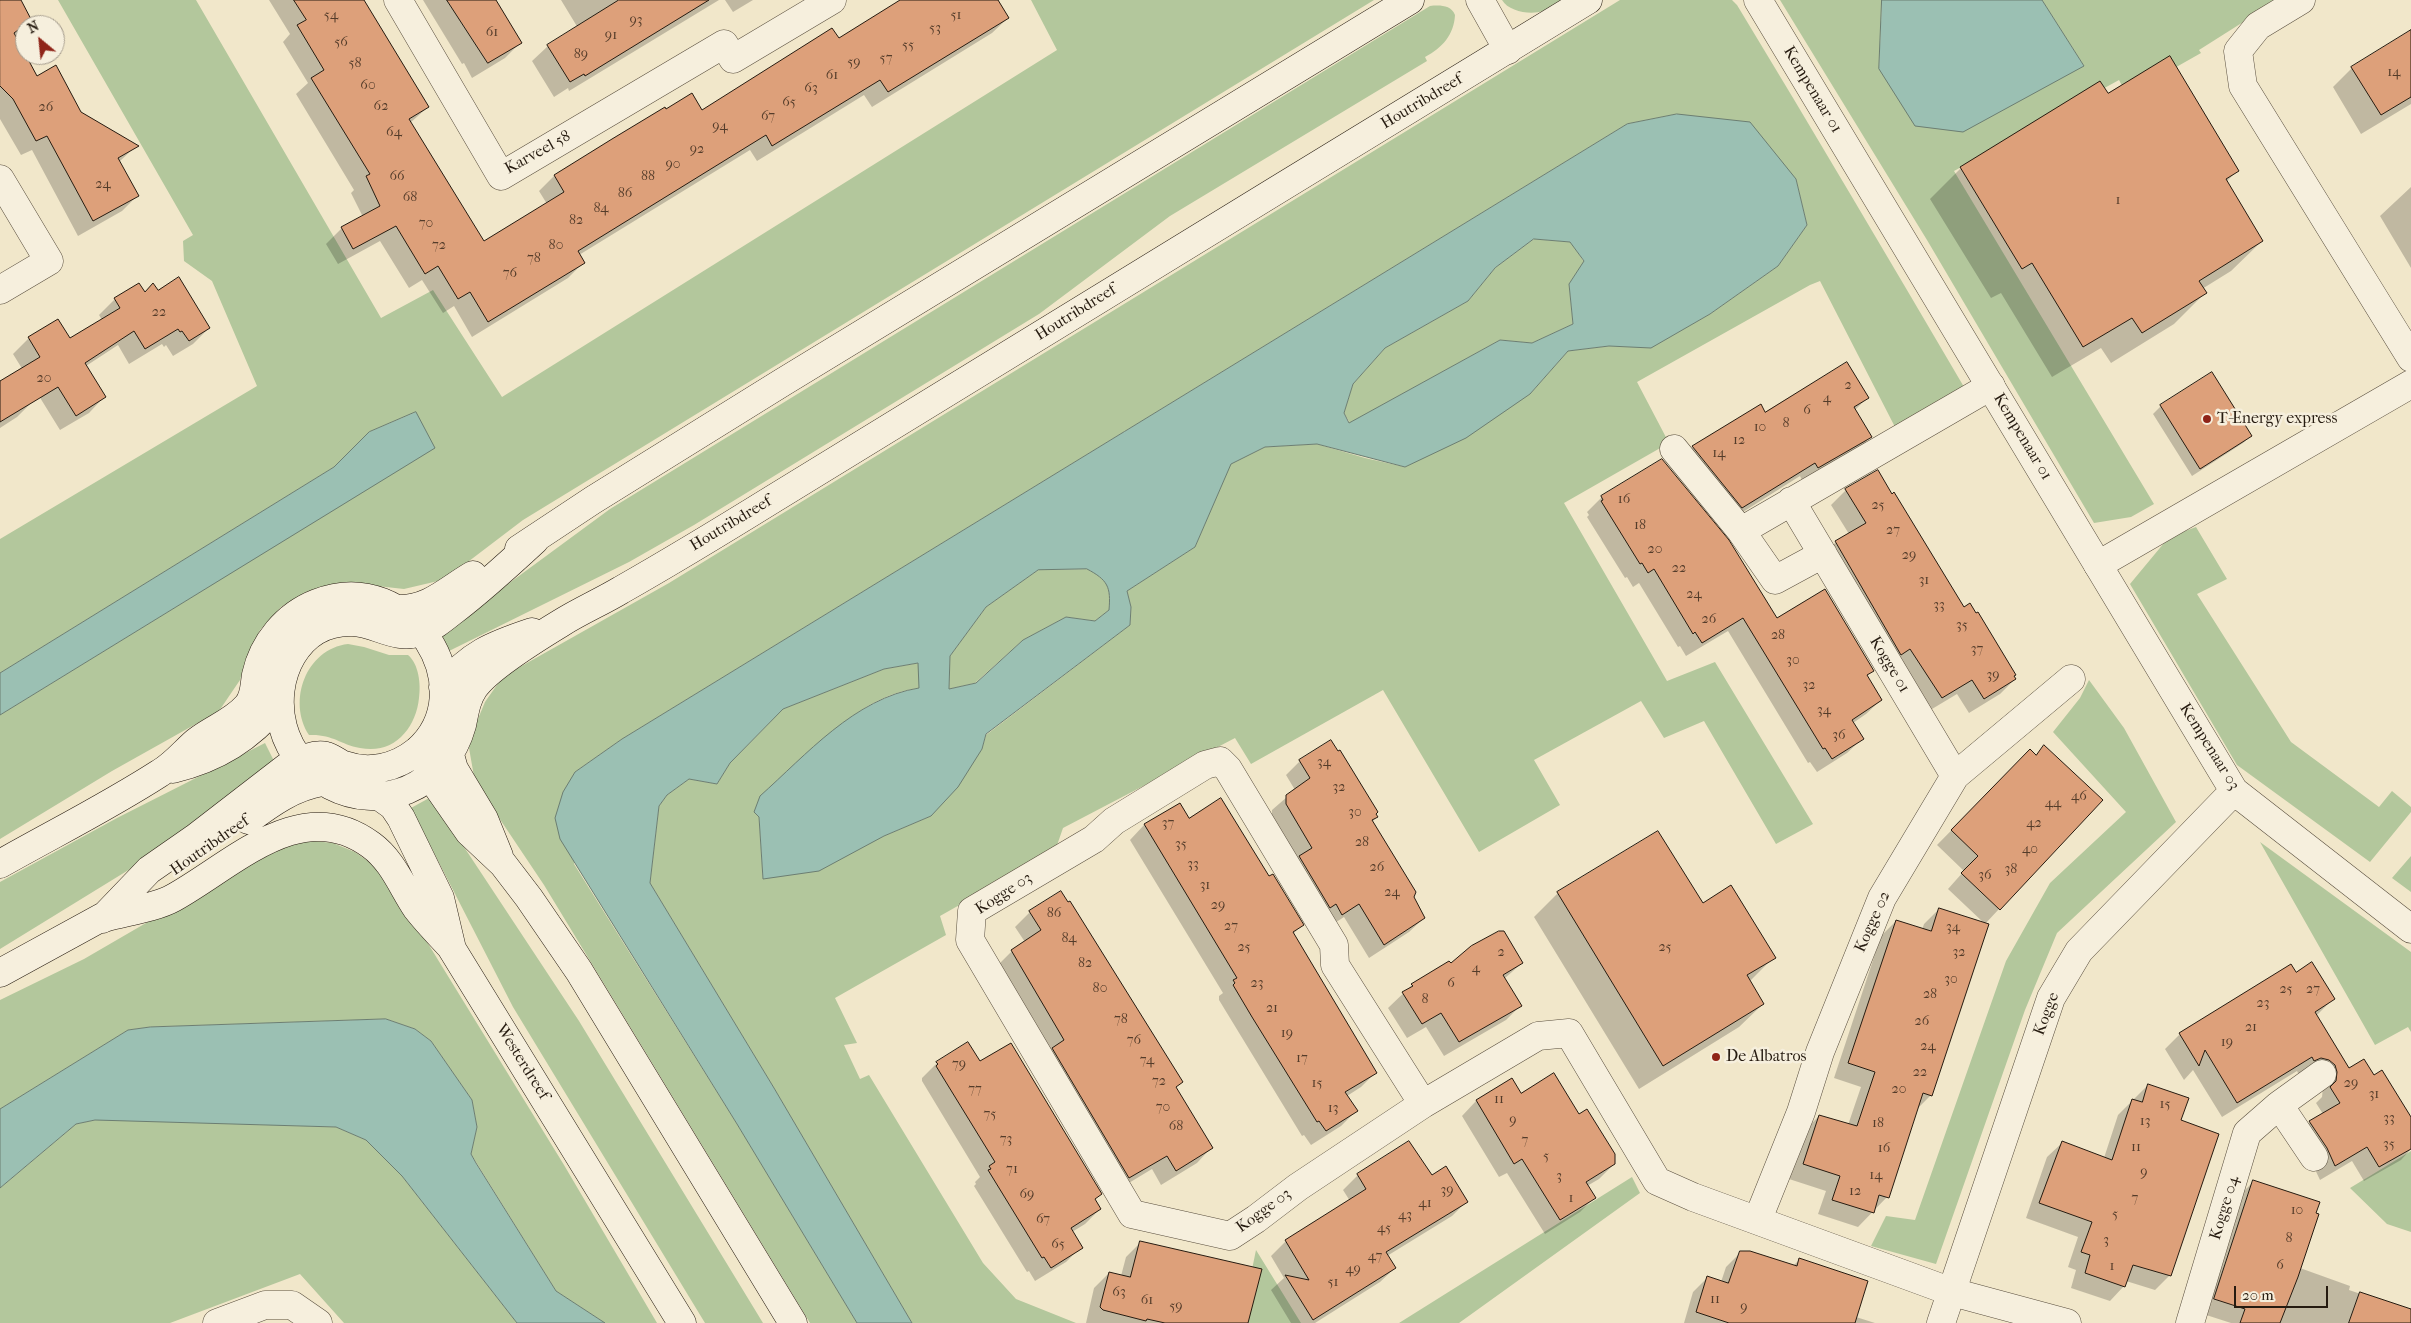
<!DOCTYPE html>
<html>
<head>
<meta charset="utf-8">
<style>
	body { margin:0 }
	#map { position:relative; width:2411px; height:1323px; overflow:hidden; background:#f1e7ca; font-family:"IM FELL French Canon",serif }
	canvas { display:block }
	.north { position:absolute; left:15px; top:15px; width:50px; height:50px; box-sizing:border-box; background:#f6efdd; border:1px solid #a39a8b; border-radius:50%; rotate:332deg; font-size:14px; font-weight:700; line-height:20px; text-align:center; color:#261b10 }
	.north::after { content:''; display:block; margin:auto; width:18px; height:22px; background:#8f2418; clip-path:polygon(50% 0,100% 100%,50% 72%,0 100%) }
	.scale { position:absolute; left:2234px; top:1286px; width:94px; height:22px; box-sizing:border-box; border:2px solid #261b10; border-top:0; padding-left:6px; font-size:15px; line-height:18px; white-space:nowrap; color:#261b10; -webkit-text-stroke:4px #f6efdd; paint-order:stroke }
</style>
</head>
<body>
<div id="map">
<canvas width="2411" height="1323"></canvas>
<div class="north">N</div>
<div class="scale">20 m</div>
</div>
<script>
const context = document.querySelector('canvas').getContext('2d');
context.lineJoin = 'round';
function fill(path, color) {
  context.fillStyle = color;
  context.fill(path, 'evenodd');
}
function trace(path, color, width, dash) {
  context.strokeStyle = color;
  context.lineWidth = width;
  context.lineCap = dash ? 'butt' : 'round';
  context.setLineDash(dash || []);
  context.stroke(path);
}
function label(font, color, halo, rows, align = 'center') {
  context.font = font + ' "IM FELL French Canon",serif';
  context.lineWidth = 5;
  context.setLineDash([]);
  context.textBaseline = 'middle';
  context.strokeStyle = halo;
  context.fillStyle = color;
  for (const [text, x, y, turn = 0] of rows) {
    context.save();
    context.translate(x, y);
    context.rotate((+turn || 0) * Math.PI / 180);
    context.textAlign = isNaN(turn) ? turn : align;
    if (halo) context.strokeText(text, 0, 0);
    context.fillText(text, 0, 0);
    context.restore();
  }
}
const green = new Path2D(`
	M58,0H196L381,318L433,290L502,397L1057,50L1031,0H1374L523,520L452,574L438,581L404,589L359,584H334L306,592L281,607L260,630L247,658L240,680L219,711L112,771L0,839V715L210,586L416,412L369,432L334,467L0,673V539L257,386L212,281L184,261L183,241L193,235Z
	M1502,0H1561C1555,3 1549,8 1543,11C1531,15 1509,12 1502,0Z
	M1620,0H1732L1737,5C1814,132 1889,259 1964,387L1895,427L1820,281L1810,285L1637,382L1669,443L1564,503L1667,681L1715,662L1813,824L1776,844L1704,721L1664,738L1641,701L1534,760L1560,805L1479,852L1383,690L1251,764L1235,738L1063,828L1055,851L940,916L946,935L835,998L857,1043L844,1045L860,1079L869,1075L983,1263L1016,1299L1076,1323H912L774,1088L650,883L659,806L667,795L689,779L717,784L730,763L783,709L884,669L919,663L920,688C847,697 803,766 759,817L763,879L884,836L931,816L982,749L986,735L1130,625L1131,607L1127,591L1195,547L1230,464L1265,447L1317,444L1365,458L1405,467L1530,394L1568,351L1609,346L1651,347L1710,314L1778,266L1807,225L1796,179L1677,114L1627,124L622,739L575,772L574,864L737,1124L857,1323H810L544,885L475,782L469,748L475,726L485,702L499,682L511,672L669,583Z
	M1780,0H1882L1879,69L2084,66L2042,0H2278L2199,50L2201,53L2127,95L2119,80L1954,171L2154,504L2131,517L2094,523L1927,240Z
	M1430,6C1440,5 1451,5 1455,15C1454,35 1442,48 1425,57L1427,61L1170,216L1039,314L694,525L629,562L449,651L440,634L610,509Z
	M1534,239L1571,242L1584,262L1569,284L1573,324L1532,343L1500,340L1350,423L1344,413L1353,384L1385,348L1468,301L1495,268Z
	M2196,527L2227,579L2197,594L2291,742L2379,807L2392,791L2411,807V812L2370,862L2237,765L2130,584L2169,537Z
	M1088,569C1109,581 1111,586 1109,610L1095,621L1066,617L1023,640L975,683L949,689L950,656L986,607L1038,570Z
	M348,644L364,647L389,655H408C419,664 421,685 419,698C416,728 394,755 360,748C339,744 333,734 309,735C287,701 306,649 348,644Z
	M2089,680L2124,728L2176,822L2057,933L2025,1010L1936,1264L1871,1246L1886,1216L1915,1220L2006,961L2050,883L2126,812L2053,732L2080,698Z
	M265,743L274,761L135,866L0,949V882L117,818Z
	M431,797L579,1021L763,1323H705L513,1007L411,808Z
	M313,841L333,843L355,852L379,869L408,911L564,1165L657,1323H605L556,1291L471,1154L477,1127L472,1100L431,1041L415,1029L386,1019L150,1027L128,1030L0,1109V1000L84,959L282,844Z
	M2260,842L2411,952V1032L2408,1027L2375,1045Z
	M2411,856V892L2392,878Z
	M117,1119L336,1127L366,1140L402,1176L517,1323H344L300,1274L170,1323H0V1188L76,1124L95,1120Z
	M2411,1151V1232L2387,1224L2350,1188Z
	M1632,1177L1640,1193L1459,1323H1399Z
	M1256,1250L1301,1323H1241Z`);
const water = new Path2D(`
	M1882,0H2042L2084,66L1963,132L1915,126L1879,69Z
	M1677,114L1750,122L1796,179L1807,225L1778,266L1710,314L1651,348L1609,346L1568,351L1530,394L1466,438L1405,467L1317,444L1265,447L1231,464L1195,547L1127,591L1131,607L1130,625L986,734L982,749L958,787L931,816L884,836L819,871L763,879L759,817L754,812L760,796C806,755 855,698 919,688L918,663L884,669L783,709L730,763L717,784L689,779L667,795L659,806L650,883L774,1088L912,1323H857L737,1124L560,839L555,818L563,792L575,772L622,739L1627,124ZM1534,239L1570,242L1584,261L1569,284L1573,324L1532,343L1500,340L1349,423L1344,413L1353,384L1385,348L1468,301L1495,268ZM1087,569C1108,580 1111,587 1109,610L1095,621L1066,617L1023,640L976,683L949,689L950,656L986,607L1038,570Z
	M416,412L435,448L0,715V673L334,467L369,432Z
	M386,1019L415,1029L431,1041L472,1100L477,1127L471,1154L476,1163L556,1291L605,1323H517L402,1176L366,1140L336,1127L95,1120L76,1124L0,1188V1109L128,1030L150,1027Z`);
const shadow = new Path2D(`
	M269,0H362L428,107L410,123L484,242L547,204L539,191L554,176L666,110L702,111L838,40L905,0H997L1008,18L992,33L872,107L864,95L757,161L750,150L579,255L584,262L568,278L472,337L454,306L443,313L422,280L409,288L380,241L338,264L326,244L342,228L363,217L351,193L354,190L296,94L308,83L283,42L290,34Z
	M423,0H495L521,42L505,58L472,78L464,63L462,64Z
	M561,0H719L569,91L568,88L554,97L532,61L548,46L578,28Z
	M725,0H753L733,12Z
	M12,1L33,22L30,25H25V30L16,38L37,78L80,112L136,146L119,162L137,196L122,211L78,236L32,150L21,155L0,119V7Z
	M2411,32V104L2361,134L2333,87L2352,68Z
	M2108,95L2238,170L2226,182L2262,241L2231,271L2202,289L2205,293L2174,324L2111,363L2101,348L2052,377L2001,293L1991,298L1930,199L1961,168Z
	M2411,187V268L2380,216Z
	M157,292L209,328L193,344L173,356L166,345L164,347L162,344L129,364L118,345L86,366L104,397L89,413L60,430L13,354L29,338L58,321L70,340L102,320L99,315L115,299Z
	M0,382L32,402L17,417L0,428Z
	M1867,398L1855,410L1871,437L1856,451L1803,482L1800,476L1727,522L1678,462L1693,447L1760,406L1765,414Z
	M2161,406L2251,436L2243,443L2192,476L2153,414Z
	M1877,472L1963,608L2015,679L2000,694L1969,713L1957,694L1927,712L1821,557L1836,542L1849,534L1831,505L1846,490Z
	M1602,497L1776,620L1872,670L1866,677L1881,700L1866,714L1853,723L1862,739L1847,753L1817,772L1810,762L1808,763L1728,631L1686,656L1680,646L1678,647L1639,583L1633,587L1627,577L1625,578L1587,517L1589,515L1587,512Z
	M2030,750L2035,756L1999,909L1985,924L1948,889L1964,871L1937,845Z
	M1300,761L1375,814L1377,817L1372,822L1424,918L1409,932L1369,958L1344,917L1327,928L1272,819V810L1295,790L1286,775Z
	M1179,804L1189,819L1269,878L1302,925L1293,934L1375,1073L1361,1087L1347,1096L1356,1111L1341,1126L1311,1145L1304,1135L1302,1136L1219,1000V996L1223,993L1130,840L1144,825Z
	M1658,832L1702,904L1774,957L1749,982L1763,1004L1739,1027L1639,1089L1534,917L1558,893Z
	M1939,909L1931,1095L1916,1110L1887,1197L1858,1227L1818,1214L1826,1191L1789,1179L1804,1131L1819,1116L1848,1125L1861,1087L1834,1078L1881,936L1896,921L1922,930L1924,924Z
	M1030,912L1182,1082L1175,1088L1211,1148L1197,1163L1161,1185L1152,1169L1114,1192L997,966L1012,951L1025,942L1015,927Z
	M1522,963L1504,979L1521,1005L1506,1020L1444,1056L1426,1027L1407,1038L1388,1008L1412,985L1450,965Z
	M2296,974L2333,999L2316,1016L2348,1070L2373,1077L2411,1120V1149L2401,1160L2364,1181L2352,1161L2320,1180L2312,1163L2295,1137L2310,1122L2323,1114L2316,1103L2322,1097L2323,1087L2299,1075L2297,1071L2222,1117L2193,1070L2184,1080L2165,1049L2180,1034Z
	M937,1063H980L1101,1194L1094,1200L1100,1209L1085,1224L1072,1232L1081,1247L1066,1262L1035,1281L1029,1271L1027,1272L974,1186L976,1184L975,1182L980,1177L922,1081V1078Z
	M1511,1080L1520,1094L1578,1116L1614,1164L1599,1179L1587,1186L1594,1198L1580,1212L1545,1234L1507,1173L1499,1177L1462,1116L1476,1101Z
	M2148,1085L2170,1275L2155,1290L2126,1281L2124,1286L2110,1301L2071,1288L2076,1270L2068,1267L2078,1237L2026,1218L2047,1157L2062,1143L2104,1158L2118,1115Z
	M1358,1175L1431,1176L1466,1202L1452,1216L1387,1256L1395,1268L1380,1282L1315,1323H1291L1271,1290L1284,1278L1271,1256L1286,1241L1350,1201L1343,1190Z
	M2254,1181L2300,1268L2350,1286L2349,1290L2411,1311V1323H2231L2200,1313L2239,1196Z
	M1141,1242L1247,1323H1086L1094,1288L1109,1273L1121,1276L1126,1257Z
	M1741,1252L1793,1266L1800,1259L1856,1317L1875,1323H1684L1693,1292L1708,1277L1721,1282L1726,1267Z`);
const building = new Path2D(`
	M0,0H21L33,23L25,25L14,33L37,76L56,65L81,112L139,146L118,158L139,196L93,221L47,136L36,141L13,99L0,86Z
	M294,0H364L429,107L409,119L484,241L564,192L554,175L612,139L665,107L666,109L692,93L702,110L832,28L839,38L900,0H998L1009,18L888,92L880,80L772,146L766,135L578,251L585,263L488,322L470,292L458,299L438,266L425,274L396,226L353,249L341,227L380,206L366,176L370,174L311,78L324,70L297,25L306,20Z
	M447,0H496L522,43L488,63Z
	M619,0H709L585,76L584,74L570,82L547,45Z
	M2411,30V97L2381,115L2351,67Z
	M2170,56L2239,171L2226,179L2263,241L2199,281L2207,293L2142,333L2132,318L2083,347L2032,263L2022,269L1960,167L2100,81L2108,93Z
	M179,277L210,328L189,341L182,331L180,332L178,329L145,349L134,331L85,363L106,397L76,416L58,387L0,422V381L40,357L28,337L58,319L70,338L120,308L114,298L139,283L145,292L153,283L158,290Z
	M1847,362L1869,398L1854,407L1872,437L1818,468L1815,463L1742,508L1692,446L1761,404L1765,412Z
	M2212,372L2252,436L2200,469L2160,405Z
	M1662,459L1729,540L1777,618L1825,589L1874,671L1867,675L1882,700L1852,720L1864,739L1832,759L1825,748L1823,749L1743,618L1702,643L1695,632L1693,634L1654,569L1648,573L1642,563L1640,564L1601,501L1603,500L1601,496Z
	M1878,470L1892,494L1894,492L1964,607L1970,603L1976,613L1978,612L2016,675L2014,676L2016,679L1984,699L1972,680L1942,698L1910,649L1901,655L1835,541L1866,523L1845,489Z
	M1331,740L1338,751L1340,750L1378,812L1376,814L1378,817L1372,820L1416,892L1414,897L1425,918L1384,945L1359,904L1342,915L1336,904L1330,908L1299,856L1312,848L1286,804V795L1310,778L1299,760Z
	M2044,745L2103,800L2000,910L1961,873L1978,856L1951,830L2030,749L2036,755Z
	M1221,798L1269,876L1273,874L1304,925L1293,932L1377,1073L1345,1092L1358,1111L1326,1131L1319,1121L1317,1122L1252,1017L1233,985L1235,983L1233,980L1237,978L1144,824L1180,803L1189,818Z
	M1658,831L1703,903L1731,885L1776,958L1747,975L1764,1004L1663,1066L1557,892Z
	M1061,891L1068,902L1070,901L1183,1082L1176,1087L1213,1148L1176,1171L1167,1156L1129,1178L1052,1048L1064,1040L1011,950L1041,930L1029,911Z
	M1939,908L1989,924L1932,1096L1923,1093L1889,1198L1879,1195L1874,1213L1832,1200L1840,1176L1803,1164L1819,1115L1857,1126L1875,1072L1848,1063L1896,920L1931,931Z
	M1499,931H1504L1523,963L1503,975L1522,1006L1459,1042L1441,1013L1422,1024L1402,992L1413,986L1411,984L1449,961L1451,963L1471,946Z
	M2312,962L2335,999L2315,1012L2349,1068L2364,1059L2374,1075L2382,1070L2411,1117V1149L2379,1167L2367,1147L2335,1166L2327,1148L2309,1121L2340,1103L2330,1087L2336,1081L2337,1072L2335,1065L2329,1060L2321,1058L2314,1061L2312,1057L2237,1103L2205,1050L2199,1066L2179,1033L2291,964L2296,972Z
	M968,1042L980,1061L1011,1043L1102,1194L1095,1199L1101,1209L1071,1228L1083,1248L1051,1268L1044,1257L1042,1258L988,1170L991,1169L989,1166L995,1162L936,1066L938,1064L936,1062Z
	M1554,1073L1579,1114L1587,1109L1615,1154V1164L1586,1182L1596,1198L1560,1220L1522,1159L1514,1164L1476,1100L1512,1078L1521,1093Z
	M2148,1084L2189,1098L2181,1120L2219,1134L2171,1276L2133,1265L2125,1287L2085,1273L2090,1255L2081,1252L2092,1222L2039,1203L2062,1141L2112,1160L2132,1099L2142,1102Z
	M1409,1141L1432,1175L1446,1166L1468,1202L1386,1252L1396,1268L1313,1320L1285,1275L1309,1280L1285,1240L1366,1189L1357,1174Z
	M2253,1180L2320,1202L2316,1213L2319,1214L2298,1277L2280,1323H2240L2245,1309L2214,1299Z
	M1140,1241L1262,1269L1248,1323H1165L1147,1319L1146,1321L1103,1310L1100,1307L1109,1272L1130,1277Z
	M1740,1251H1750L1797,1266L1799,1258L1868,1281L1855,1323H1729L1696,1312L1707,1276L1728,1283Z
	M2360,1292L2411,1309V1323H2349Z`);
const minor = new Path2D(`
	M398,0L501,176L724,44L733,59L832,0
	M2301,0L2258,26L2238,51L2243,86L2411,358
	M0,179L49,261L0,290
	M1674,449L1741,531L1775,580L1823,554
	M1791,501L1955,776
	M1741,531L1991,386
	M2098,565L2411,384
	M1423,1104L1298,1187L1256,1219L1230,1236L1132,1214L970,940L972,911L1094,839L1114,821L1205,765L1220,761L1228,769L1334,945L1335,965L1423,1104L1538,1036L1569,1033L1657,1181L1693,1197L1952,1292L2067,1323
	M2279,1105L2314,1157
	M1758,1219L1801,1112L1820,1052L1882,898L1955,776L2071,679
	M217,1323L265,1305H292L318,1323
	M2190,1323L2247,1133L2279,1105L2322,1074`);
const tertiary = new Path2D(`
	M1480,0L1508,50
	M1758,0L2234,791L2411,929
	M1941,1323L2051,998L2079,951L2234,791`);
const secondary = new Path2D(`
	M535,540C508,565 482,589 453,611C443,619 432,628 420,632C396,641 377,623 353,622C297,620 270,678 283,727C297,779 355,810 407,790C435,778 454,754 462,725C465,711 466,700 474,688C488,668 538,637 561,623C580,611 601,602 621,590C672,561 723,530 773,499C1045,332 1316,166 1588,0
	M519,549L593,500L783,382L1410,0
	M399,609C430,609 447,590 473,575
	M443,687C470,654 493,645 532,632
	M450,755L454,769L484,819L499,856
	M426,759L430,776L469,832L503,864L529,898L579,971L793,1323
	M173,769C218,758 249,738 279,703
	M379,796L393,806L401,818L440,898L452,949L682,1323
	M248,820C271,803 293,787 322,782
	M0,864C53,834 109,806 160,773C174,765 185,751 197,741C214,728 233,722 247,706C255,697 254,686 256,675C263,643 286,615 317,603C411,566 486,691 417,751C396,768 369,774 344,765C338,763 332,757 326,756C313,753 299,761 287,767L195,838L149,870L102,919
	M104,918C124,912 155,908 173,898C233,865 301,793 371,845C393,861 402,887 417,909C427,922 439,934 450,946
	M0,973L117,909`);
const markers = [
	[2207,419,5,"#8f2418"],
	[1716,1057,5,"#8f2418"]
];
const numberNames = [
	["54",331,16],
	["51",956,16],
	["93",636,21],
	["53",935,29],
	["61",492,33],
	["91",611,36],
	["56",341,43],
	["55",908,46],
	["89",581,55],
	["57",886,59],
	["59",854,63],
	["58",355,64],
	["14",2394,73],
	["61",832,76],
	["60",368,86],
	["63",811,89],
	["65",789,103],
	["62",381,107],
	["26",46,108],
	["67",768,117],
	["94",720,127],
	["64",394,133],
	["92",697,150],
	["90",673,165],
	["66",397,177],
	["88",648,177],
	["24",103,185],
	["86",625,194],
	["68",410,198],
	["1",2118,201],
	["84",601,209],
	["82",576,221],
	["70",426,224],
	["72",439,246],
	["80",556,246],
	["78",534,259],
	["76",510,274],
	["22",159,313],
	["20",44,379],
	["2",1848,386],
	["4",1827,399],
	["6",1807,411],
	["8",1786,424],
	["10",1760,428],
	["12",1739,441],
	["14",1719,454],
	["16",1624,500],
	["25",1878,506],
	["18",1640,526],
	["27",1893,531],
	["20",1655,550],
	["29",1909,556],
	["22",1679,569],
	["31",1924,581],
	["24",1694,595],
	["33",1939,606],
	["26",1709,620],
	["35",1962,626],
	["28",1778,636],
	["37",1977,650],
	["30",1793,661],
	["39",1993,676],
	["32",1809,686],
	["34",1824,711],
	["36",1839,736],
	["34",1324,763],
	["32",1339,788],
	["46",2079,797],
	["44",2053,804],
	["30",1355,813],
	["37",1168,824],
	["42",2034,824],
	["28",1362,843],
	["35",1181,845],
	["40",2030,850],
	["33",1193,865],
	["26",1377,868],
	["38",2011,870],
	["36",1985,876],
	["31",1205,886],
	["24",1392,893],
	["29",1218,906],
	["86",1054,914],
	["27",1231,927],
	["34",1953,928],
	["84",1069,939],
	["25",1244,948],
	["25",1665,948],
	["2",1501,953],
	["32",1959,953],
	["82",1085,964],
	["4",1476,969],
	["30",1951,980],
	["23",1257,984],
	["6",1451,984],
	["80",1100,989],
	["25",2286,990],
	["27",2313,990],
	["28",1930,995],
	["8",1425,1000],
	["23",2263,1004],
	["21",1272,1009],
	["78",1121,1020],
	["26",1922,1022],
	["21",2251,1028],
	["19",1287,1034],
	["76",1134,1041],
	["19",2227,1043],
	["24",1928,1047],
	["17",1302,1059],
	["74",1147,1061],
	["79",959,1065],
	["22",1920,1073],
	["72",1159,1082],
	["15",1317,1084],
	["29",2351,1084],
	["77",975,1090],
	["20",1899,1090],
	["31",2374,1095],
	["11",1499,1100],
	["15",2165,1105],
	["70",1163,1108],
	["13",1333,1109],
	["75",990,1115],
	["33",2389,1119],
	["9",1513,1121],
	["13",2145,1122],
	["18",1878,1124],
	["68",1176,1127],
	["73",1006,1140],
	["7",1525,1141],
	["35",2389,1145],
	["11",2136,1148],
	["16",1884,1149],
	["5",1546,1157],
	["71",1012,1170],
	["9",2144,1173],
	["14",1876,1176],
	["3",1559,1177],
	["39",1447,1191],
	["12",1855,1192],
	["69",1027,1195],
	["1",1571,1199],
	["7",2135,1199],
	["41",1425,1204],
	["10",2297,1211],
	["5",2115,1215],
	["43",1405,1216],
	["67",1043,1220],
	["45",1384,1229],
	["8",2289,1239],
	["3",2106,1241],
	["65",1058,1245],
	["47",1375,1257],
	["6",2280,1266],
	["1",2112,1267],
	["49",1353,1270],
	["51",1333,1283],
	["63",1119,1293],
	["11",1715,1300],
	["61",1147,1301],
	["59",1176,1307],
	["9",1744,1308]
];
const streetNames = [
	["Kempenaar 01",1812,90,59],
	["Houtribdreef",1422,102,-31],
	["Karveel 58",538,153,-29],
	["Houtribdreef",1076,313,-32],
	["Kempenaar 01",2022,437,59],
	["Houtribdreef",731,524,-31],
	["Kogge 01",1889,665,59],
	["Kempenaar 03",2209,747,58],
	["Houtribdreef",210,846,-35],
	["Kogge 03",1004,894,-33],
	["Kogge 02",1873,922,-66],
	["Kogge",2047,1014,-69],
	["Westerdreef",522,1062,58],
	["Kogge 04",2225,1208,-73],
	["Kogge 03",1264,1211,-36]
];
const poiNames = [
	["T-Energy express",2217,419],
	["De Albatros",1726,1057]
];
fill(green, '#b3c79c');
fill(water, '#9bc0b3');
trace(water, '#6c7e72', 1);
fill(shadow, '#0003');
fill(building, '#dda07a');
trace(building, '#261b10', 1);
trace(minor, '#594e3e', 29);
trace(tertiary, '#594e3e', 29);
trace(secondary, '#261b10', 29);
trace(minor, '#f6efdd', 28);
trace(tertiary, '#f6efdd', 28);
trace(secondary, '#f6efdd', 28);
for (const [x, y, r, color] of markers) {
  const dot = new Path2D();
  dot.arc(x, y, r, 0, 2 * Math.PI);
  context.fillStyle = color;
  context.fill(dot);
  trace(dot, '#f6efdd', 2);
}
label('14px', '#543c2a', null, numberNames);
label('16px', '#261b10', '#f6efdd', streetNames);
label('16px', '#261b10', '#f6efdd', poiNames, 'left');
</script>
</body>
</html>
